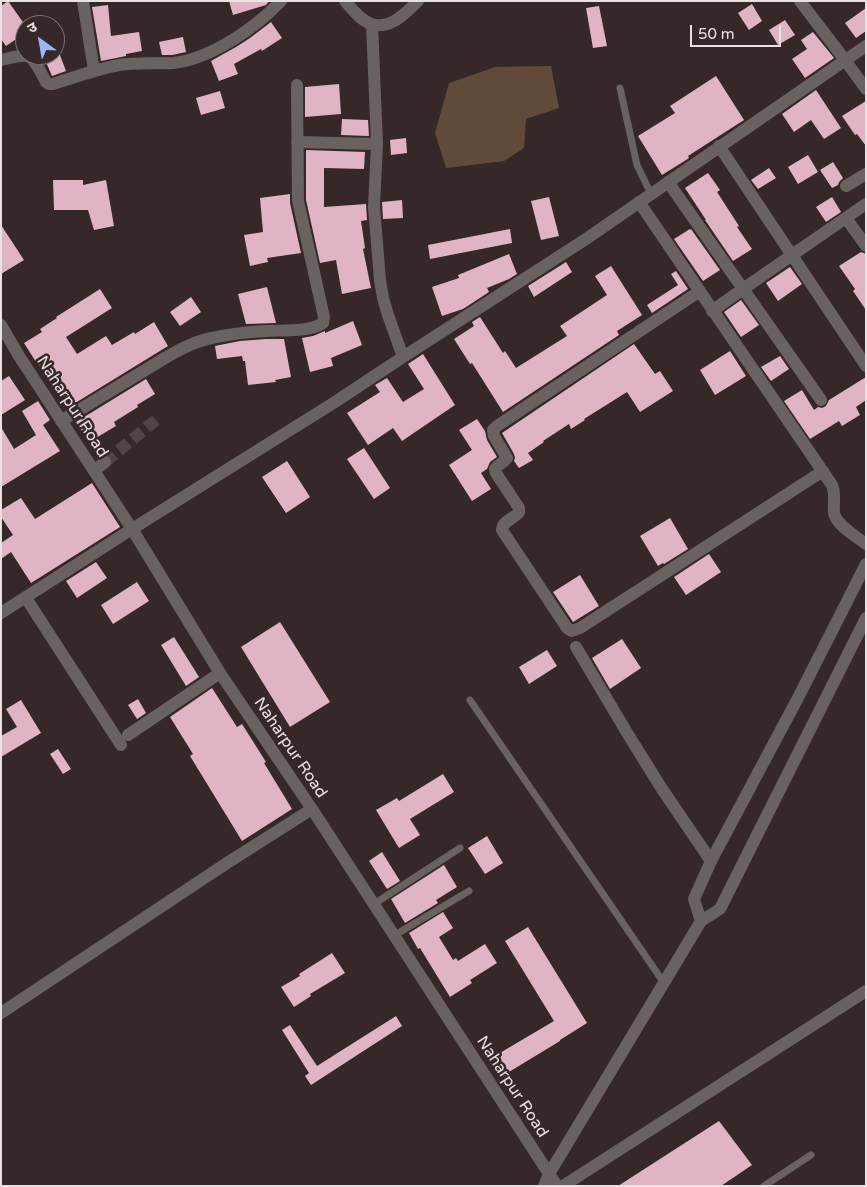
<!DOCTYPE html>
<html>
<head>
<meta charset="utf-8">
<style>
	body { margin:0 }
	#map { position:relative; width:867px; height:1187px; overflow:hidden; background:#362829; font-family:"Varela Round","Noto Sans Devanagari",sans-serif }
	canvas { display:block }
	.frame { position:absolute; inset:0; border:2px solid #eae1e1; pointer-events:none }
	.north { position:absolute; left:15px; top:15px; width:50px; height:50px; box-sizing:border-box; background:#362829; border:1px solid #7e7273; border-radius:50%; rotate:328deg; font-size:14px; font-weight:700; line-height:20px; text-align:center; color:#eae1e1 }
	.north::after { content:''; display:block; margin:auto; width:18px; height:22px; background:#9cb4fd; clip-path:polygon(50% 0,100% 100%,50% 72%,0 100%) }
	.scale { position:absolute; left:690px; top:25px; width:91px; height:22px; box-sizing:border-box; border:2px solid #eae1e1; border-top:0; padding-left:6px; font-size:15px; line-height:18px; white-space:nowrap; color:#eae1e1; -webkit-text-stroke:4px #362829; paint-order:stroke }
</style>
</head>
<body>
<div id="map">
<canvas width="867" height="1187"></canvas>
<div class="frame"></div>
<div class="north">उ</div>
<div class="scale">50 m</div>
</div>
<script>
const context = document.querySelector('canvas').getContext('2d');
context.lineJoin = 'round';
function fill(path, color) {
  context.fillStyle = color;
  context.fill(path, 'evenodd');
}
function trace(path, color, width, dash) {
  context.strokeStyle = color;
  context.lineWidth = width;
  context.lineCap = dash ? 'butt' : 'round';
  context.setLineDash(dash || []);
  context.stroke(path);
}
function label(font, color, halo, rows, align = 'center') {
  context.font = font + ' "Varela Round",sans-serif';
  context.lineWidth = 5;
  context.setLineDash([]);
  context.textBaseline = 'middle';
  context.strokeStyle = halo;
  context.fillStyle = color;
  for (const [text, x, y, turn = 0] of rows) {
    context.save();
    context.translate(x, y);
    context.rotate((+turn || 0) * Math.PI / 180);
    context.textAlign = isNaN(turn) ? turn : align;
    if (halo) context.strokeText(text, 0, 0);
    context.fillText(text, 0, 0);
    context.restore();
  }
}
const green = new Path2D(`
	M551,66L559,108L526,119L524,148L504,161L446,168L435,133L449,83L495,67Z`);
const building = new Path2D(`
	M8,1L25,25V33L6,46L1,39V6Z
	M229,1H269L266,5L233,15Z
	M752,4L762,21L749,30L738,13Z
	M108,5L111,36L139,32L142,51L126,54V56L101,61L92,7Z
	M599,6L607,46L593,48L586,8Z
	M866,8V31L856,38L845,23Z
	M785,20L795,35L778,45L769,30Z
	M271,22L282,38L262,51L261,49L234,64L238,74L219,81L211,61L236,47L250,38Z
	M813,32L834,58L805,78L792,59L807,49L801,40Z
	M183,37L186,52L172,55H162L159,42Z
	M43,55H60L66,71L52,76Z
	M716,76L744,120L688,156L689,158L686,160L662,175L638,136L675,113L670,106Z
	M339,84L341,114L305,117V87Z
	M816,90L841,128L824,139L811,120L794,132L782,114Z
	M220,91L225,108L201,115L196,98Z
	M866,101V146L857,134L855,135L842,116Z
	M342,119L368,120L369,136L341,135Z
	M406,138L407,153L391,155L390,140Z
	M306,150L365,152L364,169L324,168V207L366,204L367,220L361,221L365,248L363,249L371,288L342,294L336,260L320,263L306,200Z
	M808,155L818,172L798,184L788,167Z
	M833,162L843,178L839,182L838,185L832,188L820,170Z
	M769,168L776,178L758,189L751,180Z
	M708,173L720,190L717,192L739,226L737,227L752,249L733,261L705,220H706L685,188Z
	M53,180H83V185L106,180L114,226L94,230L88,210H54Z
	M290,194V203L301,253L267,258L268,262L250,266L244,235L263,232L260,198Z
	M549,197L559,236L541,240L531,201Z
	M832,197L841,212L826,222L816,207Z
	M402,200L403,218L383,219L382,202Z
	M1,225L24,260L1,274Z
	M510,229L512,243L430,259L428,245Z
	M690,229V230L691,229L720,270L703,281L674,239Z
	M861,252L866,254V310L853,291L855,289L839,266Z
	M509,254L517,274L509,279L487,288L489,292L463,309L442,316L432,287L459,278L458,275Z
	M566,262L572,272L534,297L528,286Z
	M611,266L642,315L617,331L619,335L503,412L472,363L470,364L454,339L474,326L472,322L480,317L503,353L505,351L516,368L567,336L560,326L607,295L595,276Z
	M790,267L802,284L778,301L766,283Z
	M676,271L688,289L652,313L647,305L678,285L671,274Z
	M267,287L276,323L246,324L238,294Z
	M100,289L112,308L66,337L77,354L106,336L112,345L134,332L135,334L154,322L168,346L72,405L57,381L51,384L37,361L36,362L24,343L42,332L40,329L57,318L56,317Z
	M191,297L201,312L180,326L170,312Z
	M741,300L759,325L741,337L724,312Z
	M353,321L362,345L331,358L333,366L310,372L302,338L313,336L325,331V333Z
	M266,339H284L291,377L275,380L276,382L248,385L245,361H243L242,356L217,359L215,346L240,341Z
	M634,344L655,374L660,371L673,391L640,412L627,392L584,419L585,420L571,429L569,424L543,441L544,442L528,453L533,460L519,468L514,461L515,458L514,454L502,433Z
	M730,351L746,376L715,395L700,370Z
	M423,354L455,405L402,441L393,428L368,445L347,413L380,392L375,385L387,378L403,402L424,389L408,364Z
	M780,356L789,369L771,381L761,367Z
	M9,376L25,400L1,415V381Z
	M866,377V400L856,407L860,415L842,426L839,421L810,439L784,401L802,390L814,410L818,407L822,408L826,406L829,400Z
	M146,379L155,394L137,405L138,407L114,422L116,426L89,442L76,422Z
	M38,401L50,420L43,425L60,451L1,487V427L14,449L36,435L22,411Z
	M477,419L485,431L487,440L497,457L490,462L487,469L481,473L491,489L472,501L449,465L472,450L459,430Z
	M364,448L390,488L374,499L347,459Z
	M287,461L310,497L286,513L262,477Z
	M92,483L120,527L31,583L11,552L1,559V543L13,535L1,517V510L21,498L35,519Z
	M670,518L688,549L664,564L663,563L658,566L640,536Z
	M709,554L721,572L686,595L674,577Z
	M96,562L107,578L77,598L66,581Z
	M580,575L599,606L573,622L553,592Z
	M137,582L149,601L113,624L101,605Z
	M280,622L330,702L290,727L241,647Z
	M174,637L199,677L186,686L161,645Z
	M622,639L641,668L610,689L592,658Z
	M547,650L557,666L529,684L519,667Z
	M212,688L237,727L242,724L266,762L264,763L292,809L242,841L190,756L193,754L170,717Z
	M138,699L146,713L137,719L128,705Z
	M21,700L41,733L1,757V736L17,727L6,709Z
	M58,749L71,769L63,774L50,754Z
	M443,774L454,792L410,819L420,835L399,848L376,810L397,798L399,801Z
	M487,836L503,863L485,874L468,848Z
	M382,852L400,881L387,889L369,861Z
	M444,865L457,887L436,900L438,903L405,923L391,899Z
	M443,912L453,928L439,937L453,960L456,958L458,961L485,944L497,963L470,980L472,983L450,997L420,948L418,949L409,933Z
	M528,927L587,1023L560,1040V1041L499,1078L488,1060L554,1021L505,941Z
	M332,953L345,973L310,994L311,996L294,1007L281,987L300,976L299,974Z
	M396,1016L402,1026L311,1085L305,1076L309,1073L282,1030L290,1025L317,1066Z
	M719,1121L752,1165L721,1186H618Z`);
const minorTunnel = new Path2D(`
	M105,462L156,420`);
const service = new Path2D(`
	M620,88L637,165L651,194
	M470,700L664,983
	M374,904L460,848
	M395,935L469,891
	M764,1186L811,1155`);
const minor = new Path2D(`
	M83,1L94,71
	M345,1C352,9 360,20 371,24C390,30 406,13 418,1
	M800,1L845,60L866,89
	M372,24L377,144L374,207L380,280L383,298L388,315L403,357
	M1,60C34,52 30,53 46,82L49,84H53C75,77 97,69 119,65C137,62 155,64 173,63C211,59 255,28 281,1
	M297,142L377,144
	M719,146L866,366
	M668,182L821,400
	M846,186L866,174
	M639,202L832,485C836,495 833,503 834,513C836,525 857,537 866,544
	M846,218L866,246
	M700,291L497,426L493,430L494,436L507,458C504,463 498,464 495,469L496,473L519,508V512C514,519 502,521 502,530L567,628L572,631L580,628L823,471
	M712,311L743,289L866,204
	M61,421L165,358C180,349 195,341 212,338C229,334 248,332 266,331C282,330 310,332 323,323L324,317L298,201L297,85
	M94,471L105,462
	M26,598L121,745
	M1,613L132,529L335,402L403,357L586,239L866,46
	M576,647L629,736L662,789L711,861
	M128,735L220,673
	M1,1013L227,863L312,809
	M563,1186L866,991`);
const tertiary = new Path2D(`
	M1,325L19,356L132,529L220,673L312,809L557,1186
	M701,921L694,899L711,861L799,696L866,564
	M544,1186L549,1174L701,921L720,909L866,618`);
const streetNames = [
	["Naharpur Road",72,407,57],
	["Naharpur Road",290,748,56],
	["Naharpur Road",512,1087,57]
];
fill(green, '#614a3a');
fill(building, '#e0b4c5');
trace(minorTunnel, '#514445', 12, [12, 6]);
trace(service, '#696260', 7);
trace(minor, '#696260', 12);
trace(tertiary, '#696260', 12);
label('16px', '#eae1e1', '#362829', streetNames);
</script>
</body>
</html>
